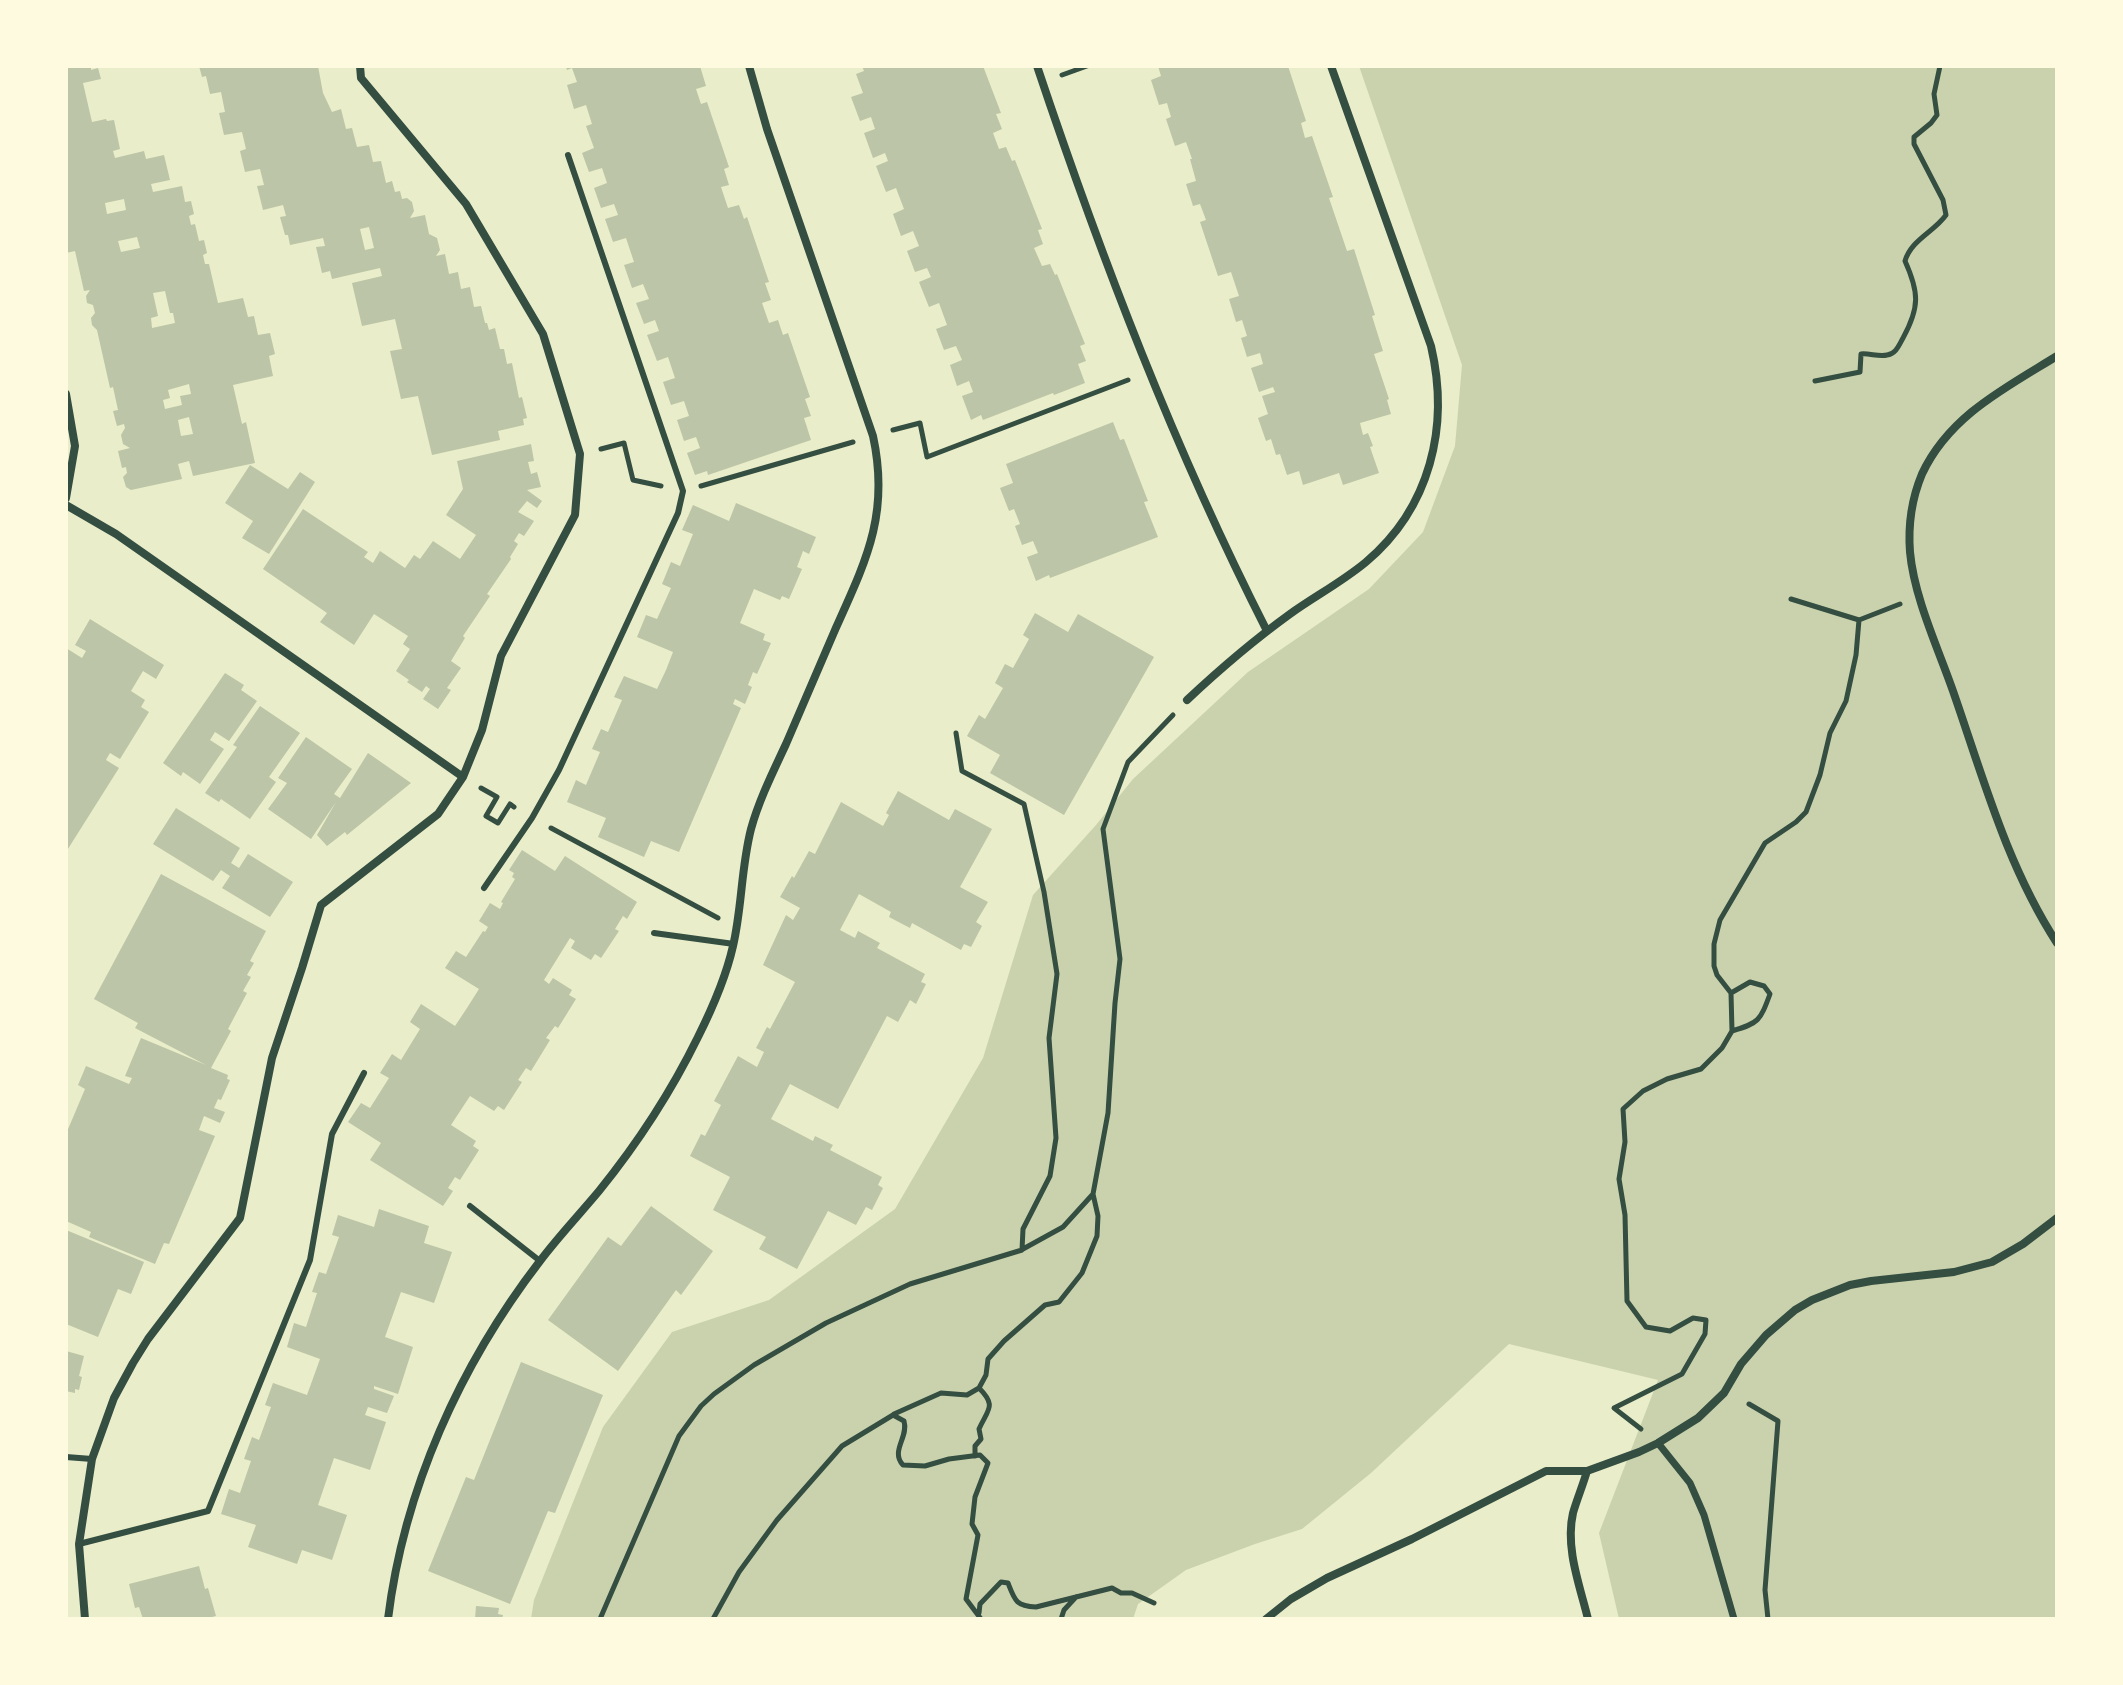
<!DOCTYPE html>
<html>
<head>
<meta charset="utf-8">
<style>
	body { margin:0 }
	#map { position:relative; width:2123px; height:1685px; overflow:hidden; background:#e9edc9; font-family:Manrope,sans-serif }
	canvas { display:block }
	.frame { position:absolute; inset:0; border:68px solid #fefae0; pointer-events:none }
</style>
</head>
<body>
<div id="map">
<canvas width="2123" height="1685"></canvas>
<div class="frame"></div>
</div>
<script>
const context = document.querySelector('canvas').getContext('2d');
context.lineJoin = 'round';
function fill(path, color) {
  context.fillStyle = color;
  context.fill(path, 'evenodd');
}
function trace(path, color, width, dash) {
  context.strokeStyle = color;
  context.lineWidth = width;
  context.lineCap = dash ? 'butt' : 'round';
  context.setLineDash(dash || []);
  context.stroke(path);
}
const green = new Path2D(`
	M1359,66H2057V1619H1619L1599,1533L1658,1380L1509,1344L1371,1473L1302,1529L1255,1544L1186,1570L1138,1604L1133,1619H531L534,1600L603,1427L672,1332L769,1300L895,1209L983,1058L1033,895L1096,825L1133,779L1248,672L1369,589L1423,532L1455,446L1462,365Z`);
const building = new Path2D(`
	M66,66H91V70L98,68L101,79L83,83L92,122L106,119L107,121L114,120L120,149L113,151L115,158L144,151L146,159L164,155L170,180L151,184L153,192L182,186L185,202L191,201L194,214L189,216L191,225L195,224L199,241L204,240L207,253L203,255L205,264H209L218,303L243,298L248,317L254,316L258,335L270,333L275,354L269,356L273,376L233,385L242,424L246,422L255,463L193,476L189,461L178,464L182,479L131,490L126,487L123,477L127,473L126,467L122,468L118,451L130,448L123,444L121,435L125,428L124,424L117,426L113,411L118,410L113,387L110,388L97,330L92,325L91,318L95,313L93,305L87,303L86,296L90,290L84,291L75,251L66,253ZM124,199L126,210L107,214L105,203ZM137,237L140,248L121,252L118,241ZM165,291L170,313H173L175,323L152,328L151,318L158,316L153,293ZM189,384L191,394L180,396L182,405L165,409L163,400L170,398L168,390ZM189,417L193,434L181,436L178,420Z
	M199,66H318L323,93L332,112L341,109L346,129L352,128L357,147L369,145L373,162L381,161L386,183L392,181L395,192L400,191L402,199L407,198L412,202L414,211L410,218L425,215L429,234L437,238L440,250L436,256L445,254L449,274L458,272L461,289L470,287L474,307L481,306L485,323H487L489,330L495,328L500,349H504L507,364L512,363L519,398L522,397L527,418L523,419L524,425L498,431L500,440L432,455L418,396L401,399L390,351L402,349L395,319L362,326L352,283L382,276L380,268L332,279L330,271L322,273L316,247L325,246L323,238L290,245L288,235H285L280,217L286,216L283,205L263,210L257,186L264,185L260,169L245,172L240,151L246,149L242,132L224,135L219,113L225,112L221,92L210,94L206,76L202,77ZM369,227L374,248L365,250L360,229Z
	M566,66H700L706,86L696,89L701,104L707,102L729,167L724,169L729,185L721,187L728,208L739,205L744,219L747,217L769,282L765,283L771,300L762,303L769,323L778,320L783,335L788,333L810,397L805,399L811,416L804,418L811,440L708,475L707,471L695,475L687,453L700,448L696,437L684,441L677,420L689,416L684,401L671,405L663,382L675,378L668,357L657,361L647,335L659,331L655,320L644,324L636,303L649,299L643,284L632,288L624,265L634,262L626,238L613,242L605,219L618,215L614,204L601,208L594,188L607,183L602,168L589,172L582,153L594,148L586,126L592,124L586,105L574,109L567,85L577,82L572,68L567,70Z
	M862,66H983L1001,113L996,114L1002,129L993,133L999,149L1006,147L1012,161L1015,160L1042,229L1038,230L1043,244L1034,248L1042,266L1050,264L1055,275L1057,274L1085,344L1080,346L1086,361L1078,364L1085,383L1054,395L1053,393L983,420L981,415L971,420L962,396L973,392L969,381L957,386L950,365L962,360L956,346L944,350L936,329L947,325L939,303L929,307L919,282L931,277L927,268L915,272L907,251L919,246L913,231L901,236L893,214L904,209L896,188L886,192L876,166L888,161L885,153L873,158L864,133L875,129L871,117L860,121L851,97L863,93L856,74L864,71Z
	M1158,66H1288L1306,121L1301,123L1305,138L1312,136L1333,197L1329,198L1347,251L1354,249L1375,315L1372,316L1383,351L1374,354L1389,399L1387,400L1391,414L1360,423L1363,435L1368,433L1373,446L1370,447L1379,473L1343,485L1339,473L1303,485L1299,471L1287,475L1280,454L1276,455L1271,439L1266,441L1258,418L1268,414L1262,396L1275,392L1273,387L1259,392L1251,368L1263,364L1260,353L1247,357L1241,338L1247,336L1242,320L1236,322L1229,299L1239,296L1231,272L1218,276L1200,222L1206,220L1200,204L1193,206L1186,184L1196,181L1190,159H1192L1186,142L1175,146L1166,119L1171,117L1167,103L1159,105L1151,80L1161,76Z
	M1113,422L1120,440L1124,439L1148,501L1144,502L1158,537L1050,578L1049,575L1036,581L1027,557L1038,553L1033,541L1022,545L1015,526L1020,524L1014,509L1009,511L1000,488L1013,483L1006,464Z
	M531,444L534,461L528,462L531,474L537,472L541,487L527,490L542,501L537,508L527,501L518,512L534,521L524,536L519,533L514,541L518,544L510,557L511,559L487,594L490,596L463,636L465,638L451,661L461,668L447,688L451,690L438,709L423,699L430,689L426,686L422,692L407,682L409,680L396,671L410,649L403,644L408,636L374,614L354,645L320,622L327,613L263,569L303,509L368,552L364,557L373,563L380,551L405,568L414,555L420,559L433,541L460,559L476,535L446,515L463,489L457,461Z
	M250,465L288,489L300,472L315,482L269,554L242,538L253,521L225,503Z
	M736,503L816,537L809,554L803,551L797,567L802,569L789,599L782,596L780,600L754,589L740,623L765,634L763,640L771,643L757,674L753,672L748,685L752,687L745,704L735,699L733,704L741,708L679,852L651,841L644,857L598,837L606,818L567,802L576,780L586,785L600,752L592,749L601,729L608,732L622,700L614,697L624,676L657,689L666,670L673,652L637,637L646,615L657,619L671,588L662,584L671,562L680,566L693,534L682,530L693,505L729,521Z
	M1035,613L1068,632L1078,614L1154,657L1064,815L990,773L1000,755L967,736L979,715L985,719L1003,688L995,683L1005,664L1013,668L1029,639L1023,635Z
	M90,619L164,665L156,679L143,671L131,691L145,700L141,707L149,712L120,759L110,753L107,758L106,760L119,768L66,852V648L82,658L86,651L75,645Z
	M225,673L244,685L241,690L257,701L229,741L215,732L210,740L224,749L200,784L183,772L181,776L163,763Z
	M260,706L300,733L269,777L276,782L250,819L221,799L219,802L205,793L237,747L233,745Z
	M306,737L352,769L334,794L340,798L368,753L411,783L347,835L345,832L327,846L317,835L336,802L311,839L268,809L287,783L278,778Z
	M898,791L949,820L955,809L992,829L960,887L988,902L976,922L982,926L971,947L964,944L961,950L912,923L910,928L889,917L891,912L859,894L840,930L855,938L858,931L880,943L877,948L925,974L921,982L926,984L916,1004L910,1000L898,1022L887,1016L838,1109L790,1084L771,1119L813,1141L815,1136L833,1145L830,1150L882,1177L878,1185L883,1188L872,1210L866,1207L856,1225L828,1211L797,1269L759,1249L766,1237L713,1210L730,1177L690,1156L701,1134L705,1136L721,1105L714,1101L738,1056L757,1067L764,1052L756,1048L767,1027L770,1029L795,982L763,965L786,915L793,920L800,908L780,897L792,876L794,878L809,851L815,854L841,802L883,826L889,815L886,813Z
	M176,808L240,848L231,863L239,868L248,854L293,882L270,917L222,888L230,876L221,870L213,881L153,844Z
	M522,850L555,871L565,856L637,902L627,919L623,916L615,929L619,931L601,958L595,954L591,960L571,948L575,941L570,938L544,980L549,984L553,978L572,990L569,995L576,999L558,1028L555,1026L546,1038L550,1040L531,1071L526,1068L518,1080L522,1082L504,1110L498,1106L494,1111L470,1096L451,1125L476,1141L473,1146L479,1150L460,1180L455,1177L448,1188L453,1191L443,1206L370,1160L381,1143L348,1122L361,1103L370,1108L389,1078L380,1073L392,1054L401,1060L420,1029L410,1022L421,1004L455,1026L467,1008L479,989L445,968L456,951L466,957L483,931L485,932L488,927L479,921L490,903L500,909L503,903L501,902L515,879L512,877L514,873L509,870Z
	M161,874L266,931L250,961L254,963L247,975L251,977L243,991L247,993L228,1029L231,1031L211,1068L228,1075L227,1079L230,1080L221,1100L218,1099L214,1108L225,1112L220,1123L204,1116L199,1130L215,1136L169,1244L164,1243L155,1264L89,1237L91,1232L66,1221V1134L85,1089L78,1085L86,1066L129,1084L132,1078L125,1076L141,1038L206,1065L135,1028L138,1023L94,999Z
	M651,1206L713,1251L681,1295L676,1290L618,1371L548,1320L608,1237L621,1246Z
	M379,1209L429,1226L424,1243L452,1252L434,1303L401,1292L385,1337L413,1347L398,1394L374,1386V1389L394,1396L387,1413L368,1407L365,1415L386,1422L370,1470L334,1458L318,1505L347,1515L332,1560L302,1550L297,1564L248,1547L256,1525L221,1514L229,1489L240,1493L251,1461L244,1459L252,1437L259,1440L271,1407L265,1405L273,1383L307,1395L320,1359L287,1347L294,1323L306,1327L317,1293L312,1292L319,1272L326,1274L339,1237L332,1235L338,1215L374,1227Z
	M66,1230L144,1262L131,1294L118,1289L98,1337L66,1324Z
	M66,1351L84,1356L79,1376L82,1377L79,1390L75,1389V1393L66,1391Z
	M521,1362L603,1395L555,1513L548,1511L510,1604L428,1571L466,1477L474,1480Z
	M199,1566L205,1589L208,1588L216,1616L204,1619H143L139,1607L135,1608L129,1584Z
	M476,1606L499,1608L498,1614L503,1615L502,1619H475Z`);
const path = new Path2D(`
	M1062,75L1087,66
	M1815,381L1860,372L1861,354C1869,353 1879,357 1887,355C1896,354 1899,345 1903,338C1920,307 1919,292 1905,261C1911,240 1934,232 1946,215L1943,200L1914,144V137L1931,123L1937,115L1934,94L1940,66
	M893,430L920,423L927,457L1128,380
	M601,449L624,443L633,480L661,486
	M701,486L853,442
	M1791,599L1859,620L1900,604
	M481,788L497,797L486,816L498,823L510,804L514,807
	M551,828L718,918
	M1731,993L1717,975L1714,966V944L1720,920L1765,843L1796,822L1806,812L1820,775L1830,733L1846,701L1856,655L1859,620
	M1731,993L1750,982L1764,986L1770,994C1760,1021 1759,1023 1732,1031
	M1023,1249L1063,1227L1093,1194
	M1749,1404L1778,1421L1765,1590L1768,1619
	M894,1414L941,1393L967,1395L979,1388
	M1641,1429L1614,1408L1682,1374L1705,1334L1706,1320L1693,1318L1670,1331L1646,1327L1627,1301L1625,1215L1619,1179L1625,1142L1623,1109L1643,1091L1667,1079L1701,1069L1722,1048L1732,1031L1731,993
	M975,1456V1446L981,1439L979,1429C988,1409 997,1406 979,1388L986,1375L988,1359L1004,1341L1045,1305L1059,1302L1082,1273L1097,1236L1098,1216L1093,1194L1108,1113L1115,1003L1120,959L1103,829L1128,762L1173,715
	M979,1613L980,1604L1001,1582L1008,1583C1015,1601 1016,1606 1036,1607L1112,1588L1121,1593H1132L1154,1603
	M600,1619L679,1436L701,1406L714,1394L754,1365L826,1323L910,1284L1022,1250L1023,1229L1050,1176L1056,1138L1049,1038L1057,974L1044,892L1024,804L962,771L956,733
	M713,1619L739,1572L777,1520L842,1446L893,1415L904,1421C909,1437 890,1451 903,1465L925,1466L949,1459L980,1455L988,1463L975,1497L972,1524L978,1535L966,1599L981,1619
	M1061,1619L1064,1610L1076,1597`);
const service = new Path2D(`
	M484,888L532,818L559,770L678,513L683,491L568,155
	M654,933L734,944
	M470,1206L540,1261
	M66,1457L92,1459
	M79,1544L208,1511L310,1260L332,1134L364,1073`);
const pedestrian = new Path2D(`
	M1658,1443L1690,1483L1704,1515L1734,1619`);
const minor = new Path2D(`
	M1037,66C1102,260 1174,448 1267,631
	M2057,356C2005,388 1949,416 1922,474C1912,498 1908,526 1910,552C1914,597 1938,648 1953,691C1983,777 2007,866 2057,943
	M66,394L75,446L66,498
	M66,505L116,534L463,777
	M1187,700C1220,669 1254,640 1290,614C1315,596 1342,582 1366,562C1430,508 1450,427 1431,346L1331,66
	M1587,1471C1583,1485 1577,1499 1573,1513C1565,1548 1580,1586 1588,1619
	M85,1619L79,1544L92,1459L114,1398L133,1363L148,1339L240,1218L272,1058L302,968L321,905L438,814L463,777L482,730L501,656L575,515L580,454L543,334L466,204L361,78L360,66
	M388,1619C404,1489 460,1365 540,1261C558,1237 579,1215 599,1191C637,1144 671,1092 698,1037C712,1009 726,977 733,946C742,908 741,868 751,829C759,800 773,772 786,744C802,706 819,668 835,630C866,561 890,514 873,436L767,129L749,66
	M1266,1619L1291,1599L1327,1578L1412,1539L1546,1471H1587L1639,1452L1658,1443L1698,1418L1724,1393L1741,1364L1766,1335L1795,1310L1812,1300L1850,1285L1871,1281L1954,1272L1992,1262L2023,1244L2057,1218`);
fill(green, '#cad2ad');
fill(building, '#bcc5a7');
trace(path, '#344e41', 5);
trace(service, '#344e41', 6);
trace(pedestrian, '#344e41', 7);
trace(minor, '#344e41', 8);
</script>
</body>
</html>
